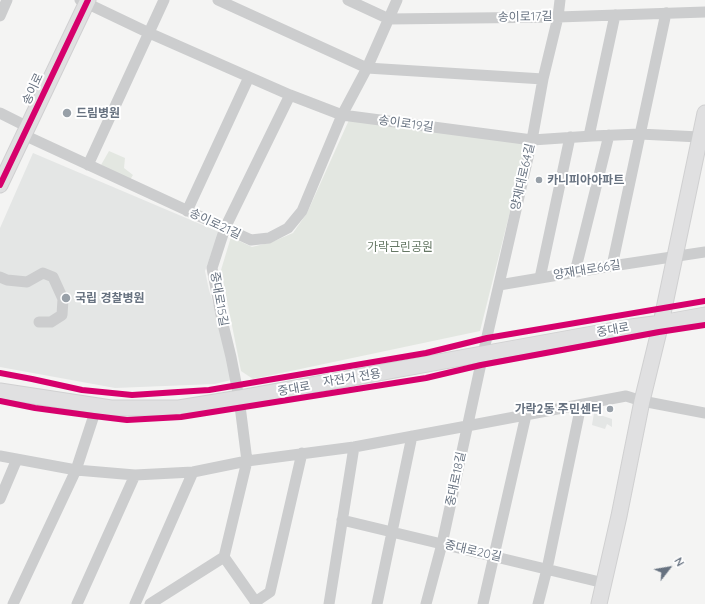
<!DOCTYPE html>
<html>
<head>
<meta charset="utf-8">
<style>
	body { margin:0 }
	#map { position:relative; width:705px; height:604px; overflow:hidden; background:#f4f4f3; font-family:Quicksand,sans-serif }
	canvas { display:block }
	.north { position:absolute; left:649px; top:548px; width:40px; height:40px; -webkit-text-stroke:3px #fff; paint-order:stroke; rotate:59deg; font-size:11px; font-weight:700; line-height:16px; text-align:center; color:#677280 }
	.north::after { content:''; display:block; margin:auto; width:14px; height:18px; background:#677280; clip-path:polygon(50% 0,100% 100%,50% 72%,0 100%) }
</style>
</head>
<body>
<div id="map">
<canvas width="705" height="604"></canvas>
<div class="north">N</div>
</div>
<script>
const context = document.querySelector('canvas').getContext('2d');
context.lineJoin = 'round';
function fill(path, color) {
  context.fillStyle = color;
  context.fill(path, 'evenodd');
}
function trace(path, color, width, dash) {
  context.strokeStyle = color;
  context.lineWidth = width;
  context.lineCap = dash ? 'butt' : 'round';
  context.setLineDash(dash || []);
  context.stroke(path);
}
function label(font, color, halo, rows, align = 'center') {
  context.font = font + ' Quicksand,"Noto Sans KR",sans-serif';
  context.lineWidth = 4;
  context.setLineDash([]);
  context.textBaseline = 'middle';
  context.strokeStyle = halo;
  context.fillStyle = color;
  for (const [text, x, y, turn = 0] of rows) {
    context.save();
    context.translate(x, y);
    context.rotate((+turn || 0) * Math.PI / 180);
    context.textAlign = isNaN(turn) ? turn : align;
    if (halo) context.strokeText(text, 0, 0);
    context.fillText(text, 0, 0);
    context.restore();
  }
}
const built = new Path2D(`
	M33,153L219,232L205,271L209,290L219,322L231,380L215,384L115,388L0,367V228Z
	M594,413L612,419V427L607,424L605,429L592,425Z`);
const green = new Path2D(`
	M349,120L527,144L480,331L253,379L241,371L221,270L231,237L252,247L272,242L293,233L307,213Z
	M109,151L125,158L124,168L133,175L130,180L101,165Z`);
const street = new Path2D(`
	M80,0L147,32L249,77L290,95L342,115L532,140L592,136L640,134L699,137
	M218,0L367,68L543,79
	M348,0L389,19L558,17L705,12
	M0,16L7,0
	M0,113L28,127
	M24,135L251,240L269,238L288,228L302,211L342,115L367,68L397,0
	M589,136L615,15
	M88,165L164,0
	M187,211L249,77
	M612,266L666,13
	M575,272L609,135
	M0,277L7,280L27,282L43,273L53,277L63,299L62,315L51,322H39
	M540,278L570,137
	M499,285L612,266L705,252
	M0,456L76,470L135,475L193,472L247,461L354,447L467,426L626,396L642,401L705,413
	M0,499L17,459
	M342,520L604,583
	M224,557L247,461L239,398L231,357L222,320L212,268L225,228L290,95
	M255,602L270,592L302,453
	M13,604L76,470L97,406
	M77,604L135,475
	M135,604L193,472
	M150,604L224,557L257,604
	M329,604L354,447
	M377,604L412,436
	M426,604L442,544L483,354L532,140L543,79L558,17L560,0
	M483,604L526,415
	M538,604L547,569L581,405`);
const secondary = new Path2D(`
	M0,185L88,0
	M0,391L111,408H179L246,397L631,327L661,323L705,315
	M599,604L619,516L642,401L661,323L705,113`);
const cycleway = new Path2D(`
	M0,185L88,0
	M0,373L32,379L82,390L132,395L209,390L426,353L487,338L705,301
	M0,401L35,408L94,416L127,420L181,417L426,378L481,365L659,332L705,325`);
const markers = [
	[67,113,5,"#98a0a8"],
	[539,180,4,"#98a0a8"],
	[66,298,5,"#98a0a8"],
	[610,409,4,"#98a0a8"]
];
const streetNames = [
	["송이로17길",525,17,-1],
	["송이로",33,89,-65],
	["송이로19길",406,124,8],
	["양재대로64길",523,177,-77],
	["송이로21길",215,224,25],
	["양재대로66길",587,270,-9],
	["중대로15길",219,299,80],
	["중대로",613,330,-10],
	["자전거 전용",352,378,-9],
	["중대로",294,389,-10],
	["중대로18길",456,479,-78],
	["중대로20길",473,551,13]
];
const poiNames = [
	["드림병원",76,113],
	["카니피아아파트",547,180],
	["국립 경찰병원",75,298],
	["가락2동 주민센터",602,409,"right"]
];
const parkNames = [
	["가락근린공원",400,247]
];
fill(built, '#e4e6e5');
fill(green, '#e3e7e1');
trace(secondary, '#d0d0d1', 17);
trace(street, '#cccdce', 11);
trace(secondary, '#e0e0e1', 15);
trace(cycleway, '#d6006c', 6);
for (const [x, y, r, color] of markers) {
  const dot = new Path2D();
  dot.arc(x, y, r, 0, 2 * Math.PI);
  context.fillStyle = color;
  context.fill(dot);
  trace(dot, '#fff', 1.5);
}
label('12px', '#677280', '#fff', streetNames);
label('bold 12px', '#677280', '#fff', poiNames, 'left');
label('12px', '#667865', '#fff', parkNames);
</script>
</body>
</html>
